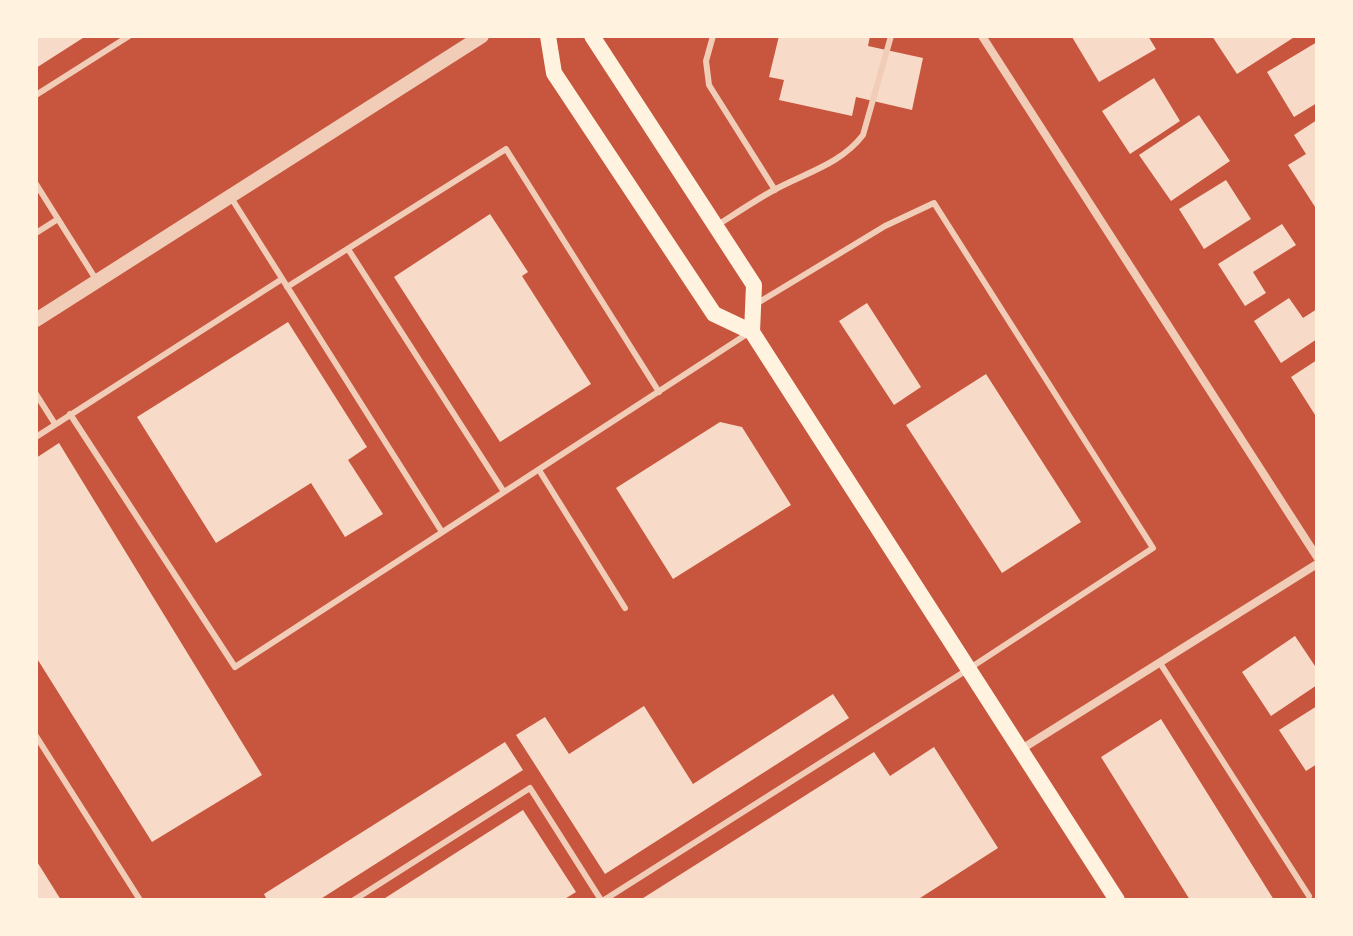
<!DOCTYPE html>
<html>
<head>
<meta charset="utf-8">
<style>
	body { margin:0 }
	#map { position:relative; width:1353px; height:936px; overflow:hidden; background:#c8553d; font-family:"Nunito Sans",sans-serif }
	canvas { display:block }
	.frame { position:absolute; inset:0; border:38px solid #fff3e0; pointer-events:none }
</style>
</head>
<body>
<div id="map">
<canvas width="1353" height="936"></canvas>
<div class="frame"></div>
</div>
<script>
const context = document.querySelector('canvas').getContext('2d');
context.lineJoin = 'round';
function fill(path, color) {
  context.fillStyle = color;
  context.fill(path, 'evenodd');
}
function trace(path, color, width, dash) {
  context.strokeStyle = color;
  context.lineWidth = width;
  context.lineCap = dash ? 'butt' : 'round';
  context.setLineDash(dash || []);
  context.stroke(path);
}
const building = new Path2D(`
	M36,36H86L36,68Z
	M779,36H870L868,46L923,58L912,110L856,97L852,116L779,100L784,80L769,77Z
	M1074,36H1148L1156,49L1099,82L1072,37Z
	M1212,36H1296L1237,74Z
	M1317,42V103L1294,117L1267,72Z
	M1154,78L1180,121L1130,154L1102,111Z
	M1199,115L1230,161L1171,201L1139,155Z
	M1317,120V210L1288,165L1306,154L1294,135Z
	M1226,180L1251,219L1204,249L1179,209Z
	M490,214L528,272L522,276L591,384L500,442L394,277Z
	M1282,224L1296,245L1253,272L1266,293L1245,306L1218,264Z
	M1289,298L1303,318L1317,309V339L1281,363L1254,321Z
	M867,303L921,387L894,405L839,321Z
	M288,322L367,447L348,460L383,514L345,537L311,483L216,543L137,417Z
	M1317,360V418L1291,377Z
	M986,374L1081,522L1002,573L906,425Z
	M720,422L742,427L791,505L673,579L616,488Z
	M59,443L262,775L152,842L36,657V458Z
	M1295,636L1317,669V685L1271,716L1242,672Z
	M833,694L849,718L605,874L516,735L545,717L569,754L644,706L693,784Z
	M1317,706V764L1306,771L1279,730Z
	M1161,719L1274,900H1190L1101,757Z
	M505,742L523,770L319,900H267L264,894Z
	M934,747L998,848L917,900H640L874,752L890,776Z
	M523,810L576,892L563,900H382Z
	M36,860L61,900H36Z`);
const service = new Path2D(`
	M713,36L706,61L709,85L775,190
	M36,95L129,36
	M36,184L97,281
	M230,196L442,532
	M716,226C735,214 754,201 774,190C805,173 841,164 863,135L891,36
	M36,233L58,219
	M348,249L504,492
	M287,287L506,149L659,392
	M36,394L55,424
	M70,414L235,667L747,334
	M36,437L282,279
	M539,470L625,608
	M1160,663L1309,896
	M36,736L140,900
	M354,900L530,788L601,900
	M604,900L967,670L1153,548L934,203L885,226L756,304`);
const minor = new Path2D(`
	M982,36L1317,557
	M1020,750L1317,564`);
const tertiary = new Path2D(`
	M36,320L482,36`);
const secondary = new Path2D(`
	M548,36L554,73L714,314L752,332L1117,900
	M592,36L754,285L752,332`);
fill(building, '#f7dbc8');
trace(service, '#f1ccb7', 6);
trace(minor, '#f1ccb7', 8);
trace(tertiary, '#f1ccb7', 14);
trace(secondary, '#fff3e0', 16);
</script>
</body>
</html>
